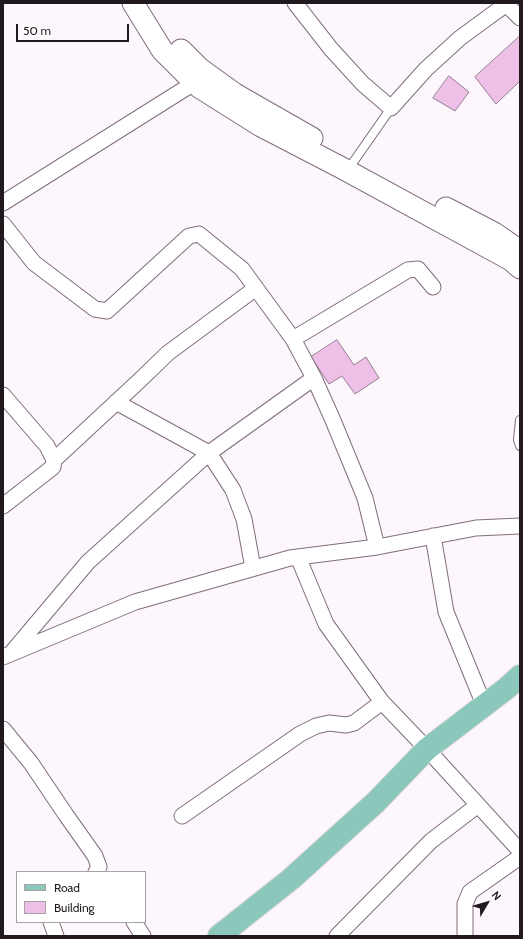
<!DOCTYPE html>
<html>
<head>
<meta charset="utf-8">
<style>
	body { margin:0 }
	#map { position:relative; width:523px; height:939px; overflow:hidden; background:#fef6fd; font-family:Cabin,sans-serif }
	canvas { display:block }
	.frame { position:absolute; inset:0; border:4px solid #20191f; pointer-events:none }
	.legend { position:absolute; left:16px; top:871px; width:130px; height:52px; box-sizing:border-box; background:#fff; border:1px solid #a6a3a5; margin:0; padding:5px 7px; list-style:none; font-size:12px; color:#20191f }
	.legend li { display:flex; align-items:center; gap:8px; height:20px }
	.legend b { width:20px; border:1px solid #a6a3a5 }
	.north { position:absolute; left:467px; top:883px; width:40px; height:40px; -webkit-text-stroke:3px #fff; paint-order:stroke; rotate:52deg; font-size:11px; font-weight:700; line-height:16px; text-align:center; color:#20191f }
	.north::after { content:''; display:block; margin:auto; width:14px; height:18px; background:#20191f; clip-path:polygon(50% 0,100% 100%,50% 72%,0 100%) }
	.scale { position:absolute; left:16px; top:24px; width:113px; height:18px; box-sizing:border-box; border:2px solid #20191f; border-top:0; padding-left:5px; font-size:12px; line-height:14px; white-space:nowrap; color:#20191f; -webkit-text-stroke:3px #fff; paint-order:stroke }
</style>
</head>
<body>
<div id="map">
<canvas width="523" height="939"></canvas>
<div class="frame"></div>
<ul class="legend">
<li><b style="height:5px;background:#8bc7ba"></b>Road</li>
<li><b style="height:11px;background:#eec0e8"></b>Building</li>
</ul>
<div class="north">N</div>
<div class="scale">50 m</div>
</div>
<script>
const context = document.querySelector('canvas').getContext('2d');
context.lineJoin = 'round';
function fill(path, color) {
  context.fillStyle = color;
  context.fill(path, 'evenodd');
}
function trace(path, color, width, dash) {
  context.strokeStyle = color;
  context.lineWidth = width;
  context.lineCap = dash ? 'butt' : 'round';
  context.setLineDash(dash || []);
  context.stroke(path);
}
const building = new Path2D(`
	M520,36V81L496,104L475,77Z
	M449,76L469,92L455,111L433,98Z
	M337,340L354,365L366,357L379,378L355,394L342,376L329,384L311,357Z`);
const lane = new Path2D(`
	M354,161L391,108
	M520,420L518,440L520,446`);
const street = new Path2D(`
	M295,3L331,49L363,84L391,108L426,69L460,38L490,16L508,3
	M506,4L520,18
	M3,203L194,83
	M3,224L34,263L95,309L107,311L189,236L199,234L242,269L293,339L314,378L332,418L365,498L377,547
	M293,339L408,270L418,269L433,287
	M3,395L47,446L54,460L53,467L3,506
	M116,402L209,453L233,490L244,519L253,568
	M54,460L139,381L168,353L256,288
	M433,536L446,612L484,705
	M298,557L326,624L382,702L427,749L520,851
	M13,651L88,562L209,453L314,378
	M3,657L135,602L290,558L377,547L476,528L520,526
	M3,729L31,763L66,815L95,856L99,867L96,872
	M182,816L300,734L316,726L329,723L346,725L354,723L382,702
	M51,922L56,936
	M134,922L143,936
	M337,936L431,841L478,805
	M465,936V904L470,892L520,857`);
const secondary = new Path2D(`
	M133,3L162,50L199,87L261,126L342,168L511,260L520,268
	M181,50L199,68L235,94L312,138
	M446,208L494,233L520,251`);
const primary = new Path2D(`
	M219,936L291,879L376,802L427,749L507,688L520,676`);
fill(building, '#eec0e8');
trace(building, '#917f8f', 1);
trace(lane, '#7f6d7d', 10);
trace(street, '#7f6d7d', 17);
trace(secondary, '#7f6d7d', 23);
trace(primary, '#d7d6d7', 24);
trace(lane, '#fff', 8);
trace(street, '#fff', 15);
trace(secondary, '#fff', 21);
trace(primary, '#8bc7ba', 22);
</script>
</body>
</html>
